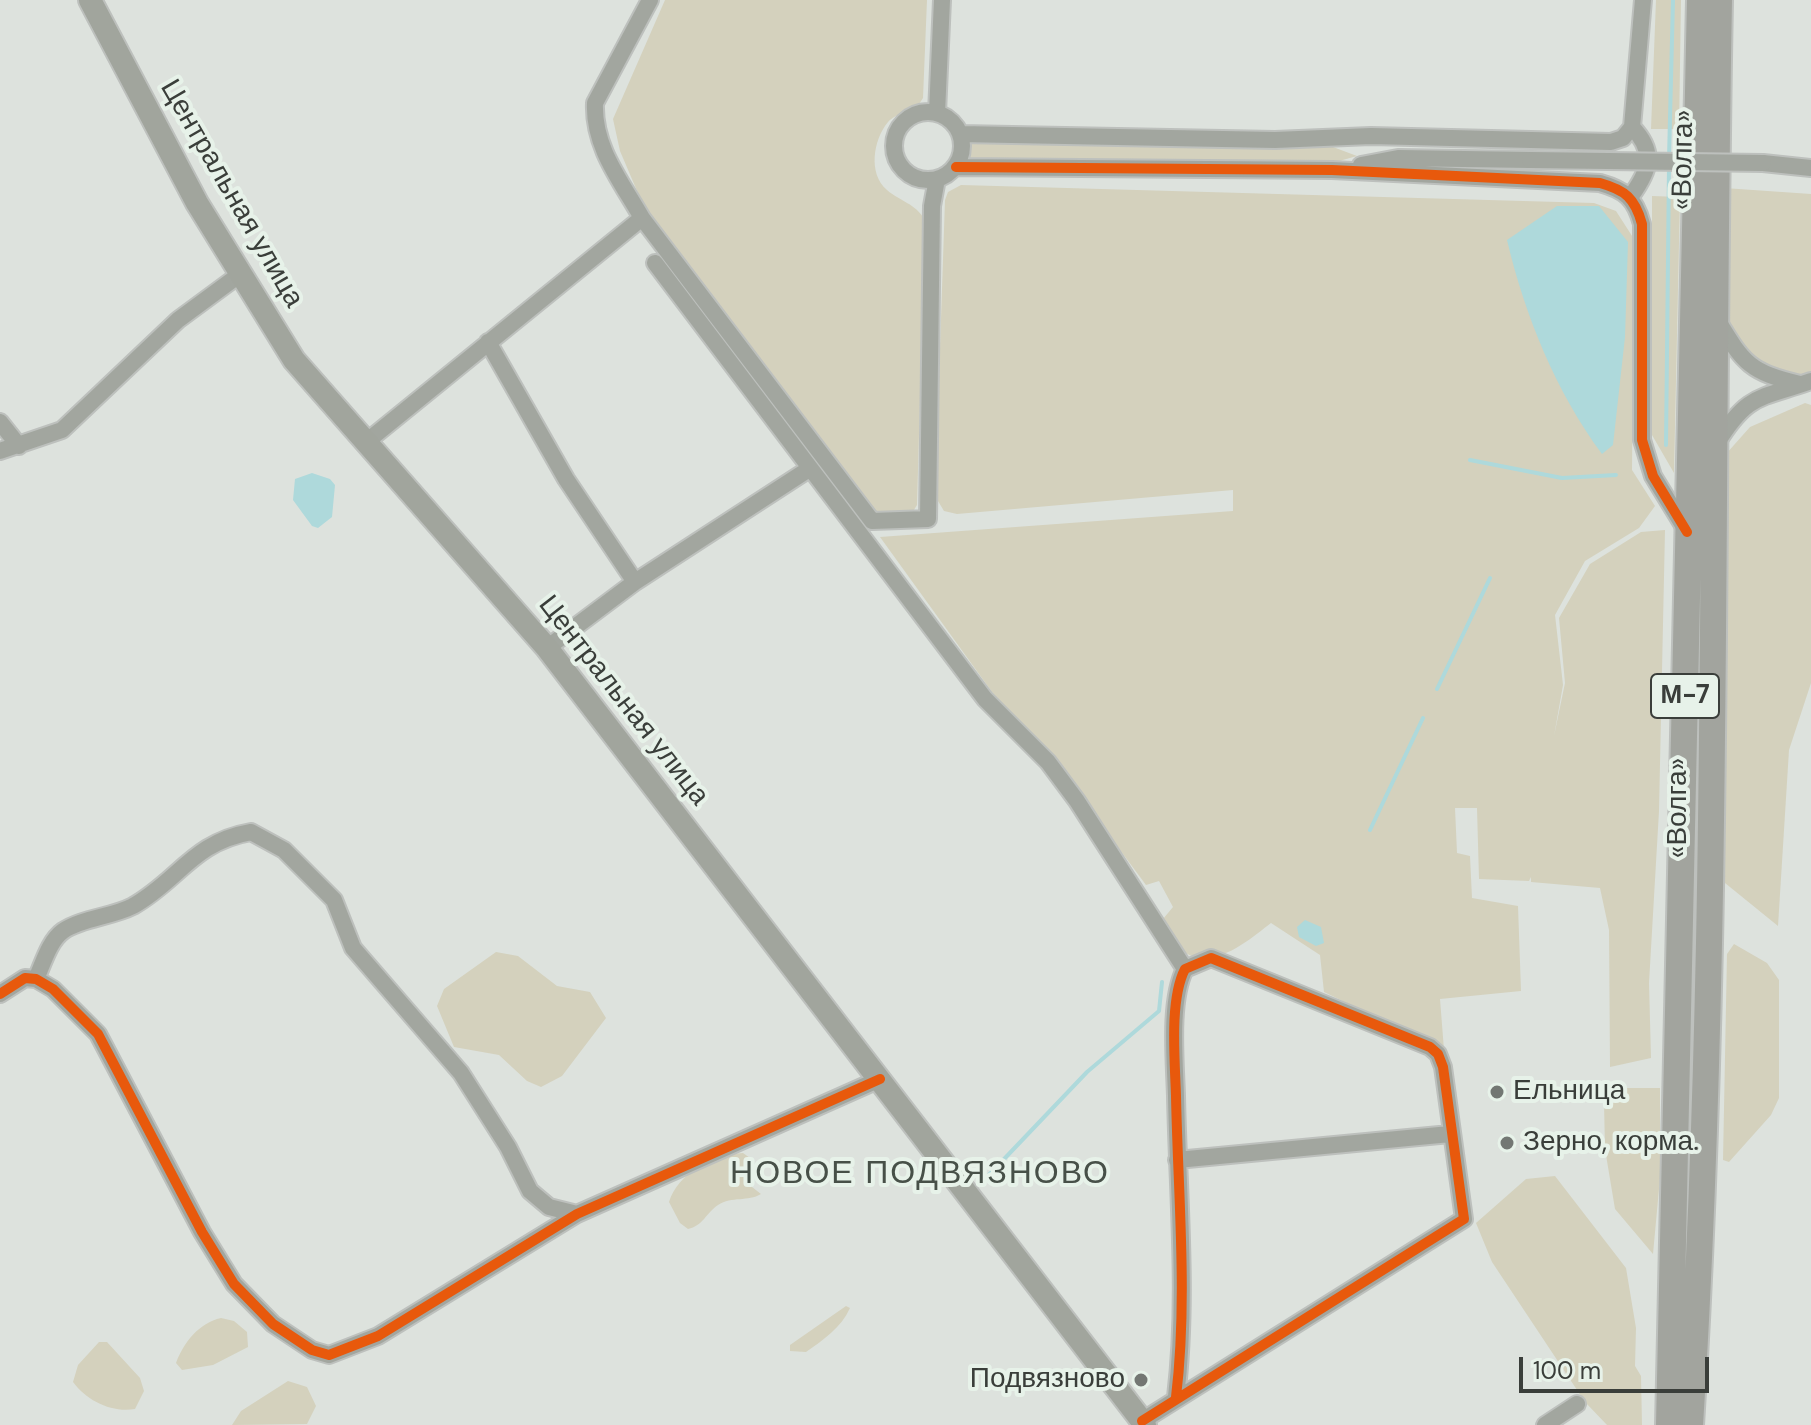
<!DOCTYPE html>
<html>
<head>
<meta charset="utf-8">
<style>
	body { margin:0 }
	#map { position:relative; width:1811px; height:1425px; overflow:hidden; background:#dde2dd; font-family:"DM Sans",sans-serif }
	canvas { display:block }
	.scale { position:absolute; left:1519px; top:1357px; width:190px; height:36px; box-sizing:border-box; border:4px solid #3a3e3a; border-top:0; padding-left:10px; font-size:24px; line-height:28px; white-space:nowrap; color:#3a3e3a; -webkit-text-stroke:6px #e7f2e9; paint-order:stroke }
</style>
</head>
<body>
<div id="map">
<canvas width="1811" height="1425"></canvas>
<div class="scale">100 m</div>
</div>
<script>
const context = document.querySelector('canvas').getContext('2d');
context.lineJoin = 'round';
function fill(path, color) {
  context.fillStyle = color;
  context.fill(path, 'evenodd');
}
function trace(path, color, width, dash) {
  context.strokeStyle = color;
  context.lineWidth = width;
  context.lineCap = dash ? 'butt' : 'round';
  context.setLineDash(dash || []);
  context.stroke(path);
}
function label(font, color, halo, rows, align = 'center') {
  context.font = font + ' "DM Sans",sans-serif';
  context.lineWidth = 8;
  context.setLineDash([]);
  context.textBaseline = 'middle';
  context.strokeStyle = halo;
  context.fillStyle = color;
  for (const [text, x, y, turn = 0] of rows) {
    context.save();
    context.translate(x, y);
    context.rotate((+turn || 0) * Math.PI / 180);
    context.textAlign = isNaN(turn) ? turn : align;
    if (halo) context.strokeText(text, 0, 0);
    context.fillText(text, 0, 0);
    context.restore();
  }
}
const green = new Path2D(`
	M665,0H927L923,98C915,113 898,111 888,122C873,140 868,174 887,190C901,202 915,203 925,220L917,505L912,513L875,519L646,212L620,151L613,119Z
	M1656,0H1681L1679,129H1651Z
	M970,140L1333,147L1357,156L1332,163L969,159Z
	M961,185L1594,203L1616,211L1634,239L1632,470L1655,506L1639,528L1585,561L1555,615L1563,685L1554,736L1565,683L1559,618L1590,564L1641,532L1665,530L1659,811L1649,983L1651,1058L1610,1067L1609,930L1600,888L1531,882V877L1529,881L1479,879L1477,808H1455L1457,853L1470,856L1472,898L1518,906L1521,991L1440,999L1444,1050L1324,992L1320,955L1271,923C1250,939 1213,972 1184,952C1175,946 1169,929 1163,919L1173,907L1159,881L1146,885L1062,772L992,692L880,537L1233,511V490L957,514L944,511L935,496L945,200L948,192Z
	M1724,188L1811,194V373C1775,389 1733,345 1723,312C1717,294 1724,212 1724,188Z
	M1652,196L1680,197L1674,473L1652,435Z
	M1805,403L1811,405V683L1789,750L1778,926L1725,883L1726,454L1750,427Z
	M1734,944L1767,963L1779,980V1098L1771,1115L1729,1162L1723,1160L1727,954Z
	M496,952L518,956L557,986L590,992L606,1018L562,1076L541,1087L527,1081L499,1055L454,1047L437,1006L444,989Z
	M1622,1088H1660V1178L1653,1254L1615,1209L1605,1149L1604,1102Z
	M743,1153L750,1158L752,1187L761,1194C748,1202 732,1196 718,1205C706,1213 703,1226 688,1229L680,1223L669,1202C678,1173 712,1155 743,1153Z
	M1555,1176L1626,1268L1636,1328L1635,1366L1641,1376L1642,1425H1607L1585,1402L1492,1262L1476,1223L1526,1179Z
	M846,1306L850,1308C841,1328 823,1340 806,1352L790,1351V1345Z
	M221,1318L234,1321L247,1332L248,1347L213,1365L182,1370L176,1363C184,1342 199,1323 221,1318Z
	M99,1342H107L140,1378L144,1391L135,1409C112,1413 87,1401 73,1382L78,1365Z
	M288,1381L307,1387L316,1406L307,1424L232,1425L241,1411Z`);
const water = new Path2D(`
	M1557,206H1599L1628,242L1625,337L1613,445L1602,454C1556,392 1525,316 1507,240Z
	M312,473L330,479L335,485L332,517L318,528L312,526L293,500L295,479Z
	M1305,920L1321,927L1324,943L1316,946L1299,937L1297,927Z`);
const stream = new Path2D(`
	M1669,158L1673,0
	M1666,445L1669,166
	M1470,460L1562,478L1616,475
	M1437,689L1490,578
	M1370,830L1423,718
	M986,1178L1087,1072L1159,1011L1162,982`);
const minor = new Path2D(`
	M894 146a34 34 0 1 1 68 0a34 34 0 1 1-68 0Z
	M937,113L942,0
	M960,134L1275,140L1371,136L1611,142L1623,138L1632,127L1643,0
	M1763,163L1811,168
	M1361,165L1398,158L1530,160
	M956,167L1332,170L1600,183C1625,190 1635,198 1642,224V440L1653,476L1686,530
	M1631,196C1650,170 1656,152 1632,127
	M642,218L872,521L928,519L932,206L937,179
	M655,263L985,699L1048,762L1077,801L1185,969
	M1718,321C1744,364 1750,372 1800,384
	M488,342L566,479L635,582
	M0,422L19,446
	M365,443L642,218C621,181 593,147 595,103L650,0
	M1717,443C1748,393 1760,399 1811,381
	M0,451L62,430L178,320L239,275
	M547,648L635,582L809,469
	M36,979C43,964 49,941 63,931C82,918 112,917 133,906C179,880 193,842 251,832L284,850L334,900L353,948L461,1073L508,1147L530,1191L549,1207L577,1214
	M0,994L25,978L36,979L53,989L98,1034L202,1232L234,1284L273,1324L312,1350L329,1355L378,1336L577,1214L880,1079
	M1177,1160L1450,1134
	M1142,1421L1464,1219L1443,1067L1438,1054L1430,1047L1211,958L1185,969C1169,1000 1175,1061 1176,1096C1178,1196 1188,1298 1176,1397
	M1545,1425L1577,1404`);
const secondary = new Path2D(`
	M90,0L197,203L294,360L547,648L1145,1425`);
const trunk = new Path2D(`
	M1669,1425L1700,0
	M1690,1425C1720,951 1710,475 1719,0`);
const minorBridge = new Path2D(`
	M1530,160L1763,163`);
const cycleway = new Path2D(`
	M956,167L1332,170L1600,183C1625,190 1635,198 1642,224V440L1653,476L1687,532
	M0,994L25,978L36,979L53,989L98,1034L202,1232L234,1284L273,1324L312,1350L329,1355L378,1336L577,1214L880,1079
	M1142,1421L1464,1219L1443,1067L1438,1054L1430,1047L1211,958L1185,969C1169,1000 1175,1061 1176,1096C1178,1196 1188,1298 1176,1397`);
const markers = [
	[1497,1092,8,"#737773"],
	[1507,1143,8,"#737773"],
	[1141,1380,8,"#737773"]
];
const shields = [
	[1685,696,68]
];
const shieldNames = [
	["М-7",1685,696]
];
const streetNames = [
	["«Волга»",1684,160,-89],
	["Центральная улица",231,194,60],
	["Центральная улица",623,701,52],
	["«Волга»",1679,808,-90]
];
const poiNames = [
	["Ельница",1513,1092],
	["Зерно, корма.",1523,1143],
	["Подвязново",1125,1380,"right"]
];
const quarterNames = [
	["НОВОЕ ПОДВЯЗНОВО",920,1175]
];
fill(green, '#d4d1bd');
fill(water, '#aed9db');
trace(stream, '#aed9db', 4);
trace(minor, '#bdc0bd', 20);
trace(secondary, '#bdc0bd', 26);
trace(trunk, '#bdc0bd', 30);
trace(minor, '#a2a69f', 16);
trace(secondary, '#a1a59d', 22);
trace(trunk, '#a2a49e', 26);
trace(minorBridge, '#bdc0bd', 20, []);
trace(minorBridge, '#a2a69f', 16);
trace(cycleway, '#e8590c', 10);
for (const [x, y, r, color] of markers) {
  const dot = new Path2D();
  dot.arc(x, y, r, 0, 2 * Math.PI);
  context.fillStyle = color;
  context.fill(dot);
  trace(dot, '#e7f2e9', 3);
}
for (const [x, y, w] of shields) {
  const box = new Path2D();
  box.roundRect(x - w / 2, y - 22, w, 44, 6);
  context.fillStyle = '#e7f2e9';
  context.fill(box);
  trace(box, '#3a3e3a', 2);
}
label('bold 26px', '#3a3e3a', null, shieldNames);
label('28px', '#3a3e3a', '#e7f2e9', streetNames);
label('28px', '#3a3e3a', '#e7f2e9', poiNames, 'left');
context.letterSpacing = '2px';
label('32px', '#475048', '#e7f2e9', quarterNames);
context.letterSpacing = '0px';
</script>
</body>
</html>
